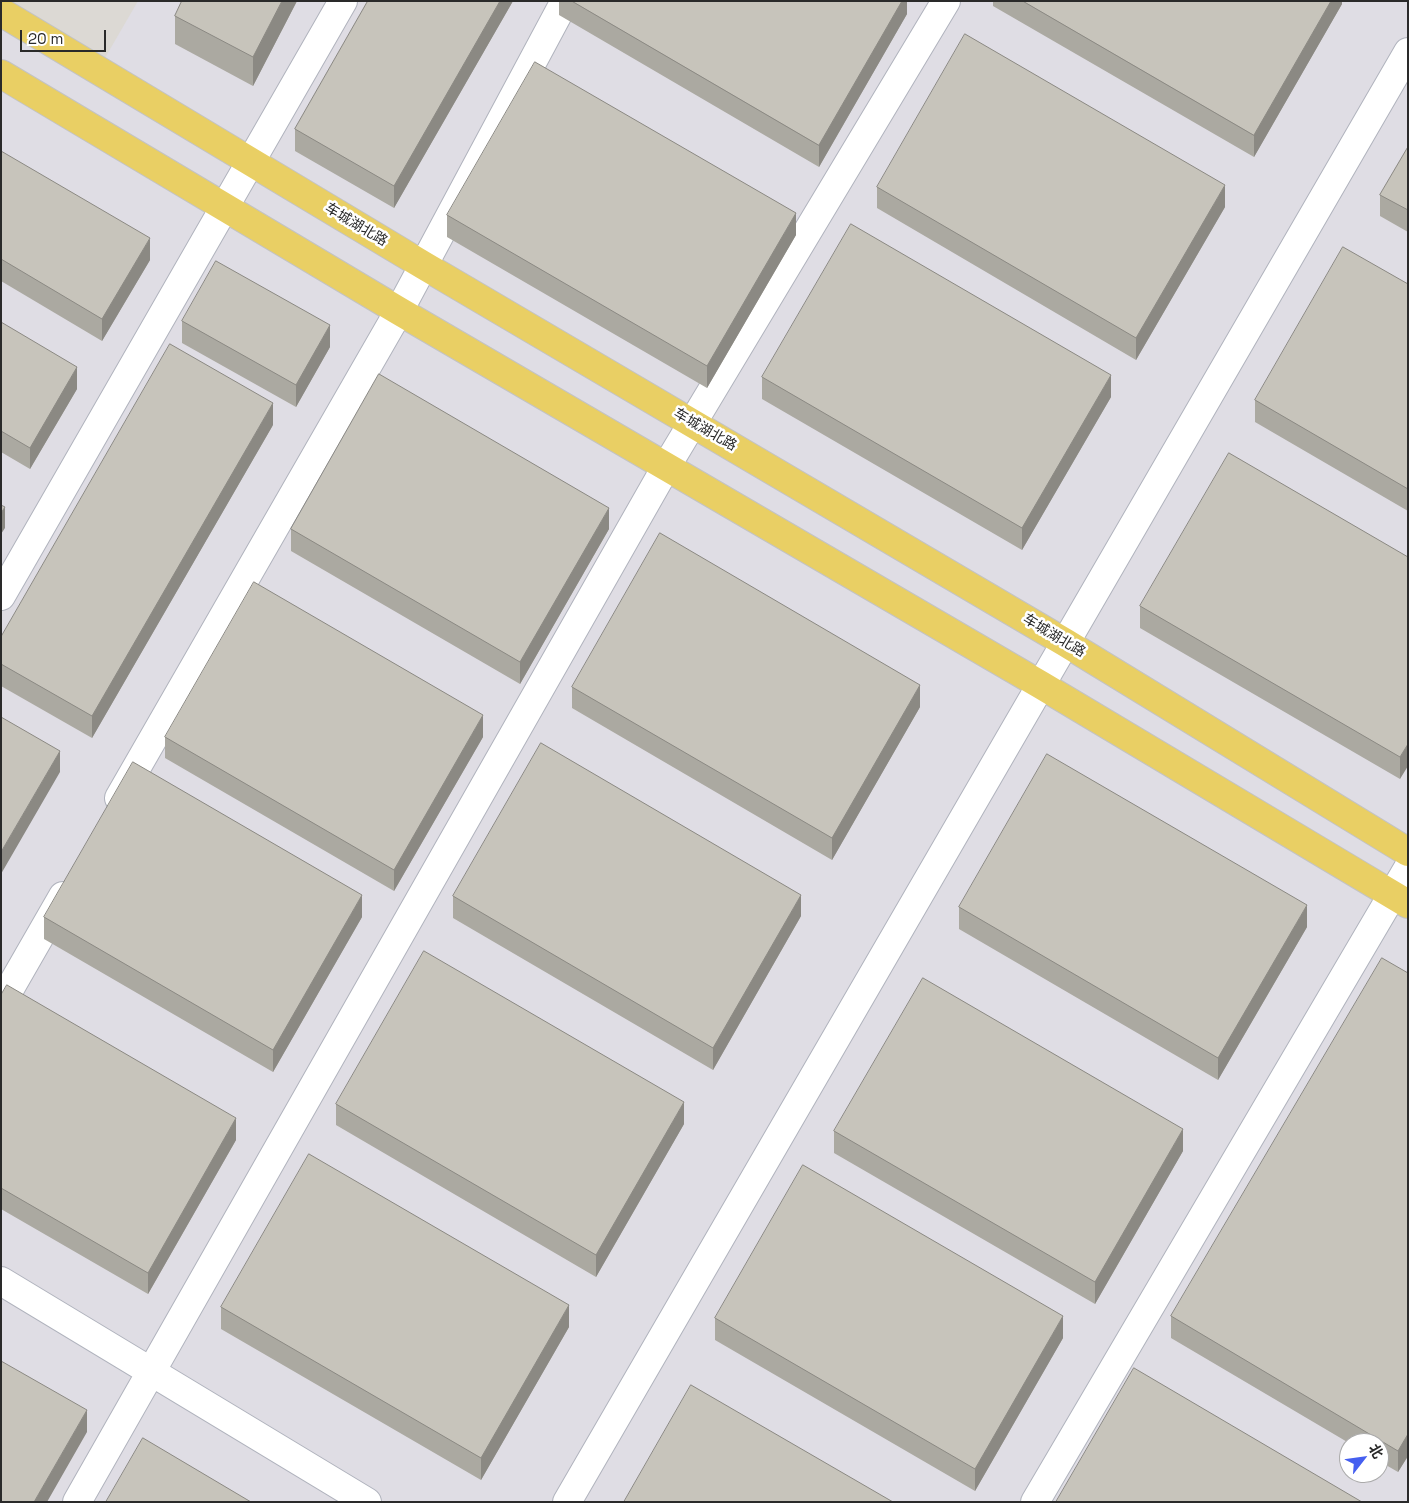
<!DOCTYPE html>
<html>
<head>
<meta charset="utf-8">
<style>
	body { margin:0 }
	#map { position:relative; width:1409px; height:1503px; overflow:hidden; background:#ebe6dd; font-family:"Space Grotesk","Noto Sans SC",sans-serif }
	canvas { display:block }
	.frame { position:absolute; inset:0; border:2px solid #2a2a2a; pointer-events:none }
	.north { position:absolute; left:1339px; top:1433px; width:50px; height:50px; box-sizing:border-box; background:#fff; border:1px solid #aaa; border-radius:50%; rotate:60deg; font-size:14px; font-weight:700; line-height:20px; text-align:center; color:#2a2a2a }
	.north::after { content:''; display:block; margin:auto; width:18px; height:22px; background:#455ff0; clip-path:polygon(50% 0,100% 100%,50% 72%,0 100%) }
	.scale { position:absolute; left:20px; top:30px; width:86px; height:22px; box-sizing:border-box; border:2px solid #2a2a2a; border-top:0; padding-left:6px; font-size:15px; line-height:18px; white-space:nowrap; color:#2a2a2a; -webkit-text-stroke:4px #fff; paint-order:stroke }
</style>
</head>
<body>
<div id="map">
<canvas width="1409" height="1503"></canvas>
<div class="frame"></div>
<div class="north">北</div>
<div class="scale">20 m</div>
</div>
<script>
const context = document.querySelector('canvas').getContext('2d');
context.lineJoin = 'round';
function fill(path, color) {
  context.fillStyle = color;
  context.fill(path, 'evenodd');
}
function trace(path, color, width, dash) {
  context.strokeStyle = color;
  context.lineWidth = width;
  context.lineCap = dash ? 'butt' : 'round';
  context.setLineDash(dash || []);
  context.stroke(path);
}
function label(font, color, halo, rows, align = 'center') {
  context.font = font + ' "Space Grotesk","Noto Sans SC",sans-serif';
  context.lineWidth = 5;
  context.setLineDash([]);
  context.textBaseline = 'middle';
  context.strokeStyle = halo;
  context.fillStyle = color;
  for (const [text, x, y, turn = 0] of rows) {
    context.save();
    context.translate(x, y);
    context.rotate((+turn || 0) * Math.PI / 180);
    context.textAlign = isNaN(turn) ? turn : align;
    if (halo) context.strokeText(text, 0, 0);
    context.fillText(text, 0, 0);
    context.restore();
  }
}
const industrial = new Path2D(`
	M1,1H1408V1502H1ZM1349,1443H1379V1473H1349Z`);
const plaza = new Path2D(`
	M1,1H138L98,70Z`);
const minor = new Path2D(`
	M1,596L343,1
	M119,798L399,311L565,1
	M1,1004L63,896
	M1,1281L367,1502
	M77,1502L666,467L946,1
	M567,1502L1408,52
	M1035,1502L1408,868`);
const major = new Path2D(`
	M1,12L423,265L1066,643L1408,852
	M1,74L399,311L1041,685L1408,904`);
const wall = new Path2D(`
	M182,1H297L253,86L175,44V16Z
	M368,1H513L394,208L295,151V129Z
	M559,1H907V14L819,167L559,15Z
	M993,1H1342V4L1254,157L993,6Z
	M1408,147V232L1380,216V195Z
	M1,151L150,260L102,341L1,281Z
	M877,187L1225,207L1136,360L877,208Z
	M447,215L796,235L707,388L447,237Z
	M1408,284V511L1255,422V400Z
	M182,321L330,347L296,407L182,343Z
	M1,322L77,389L30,469L1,452Z
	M762,377L1111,397L1022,550L762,399Z
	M273,425L92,738L1,686V637Z
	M291,529H609L520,684L291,551Z
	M1408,557L1400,779L1140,628V606Z
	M572,687L920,707L832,860L572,708Z
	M165,737H483L394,891L165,758Z
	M453,896L801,916L713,1070L453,918Z
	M959,907L1307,927L1218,1080L959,929Z
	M44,917H362L273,1072L44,939Z
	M1408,973V1456L1398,1472L1379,1461V1443H1349L1171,1338V1316Z
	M1,995L236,1140L148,1294L1,1209Z
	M336,1104L684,1124L596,1277L336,1125Z
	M834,1131L1183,1151L1095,1304L834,1153Z
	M221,1307L569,1327L481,1480L221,1329Z
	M715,1318L1063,1338L975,1491L715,1340Z`);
const shadedWall = new Path2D(`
	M282,1H297L253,86V57Z
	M500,1H513L394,208V186Z
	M902,1H907V14L819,167V145Z
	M1331,1H1342V4L1254,157V135Z
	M1225,185V207L1136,360V338Z
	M796,213V235L707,388V366Z
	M150,238V260L102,341V319Z
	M330,325V347L296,407V385Z
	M77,367V389L30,469V448Z
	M1111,375V397L1022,550V528Z
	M273,403V425L92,738V716Z
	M5,507V528L1,534V513Z
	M609,508V529L520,684V662Z
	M920,685V707L832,860V838Z
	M483,715V737L394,891V870Z
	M1408,744V766L1400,779V757Z
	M60,751V772L1,874V852Z
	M362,895V917L273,1072V1050Z
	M801,895V916L713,1070V1048Z
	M1307,905V927L1218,1080V1058Z
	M684,1102V1124L596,1277V1255Z
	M236,1118V1140L148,1294V1273Z
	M1183,1129V1151L1095,1304V1282Z
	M569,1305V1327L481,1480V1458Z
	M1063,1316V1338L975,1491V1469Z
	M87,1410V1432L47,1502H34Z
	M1408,1434V1456L1398,1472V1451Z`);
const building = new Path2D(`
	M182,1H282L253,57L175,16Z
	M368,1H500L394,186L295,129Z
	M572,1H902L819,145Z
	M1023,1H1331L1254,135Z
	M965,34L1225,185L1136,338L877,187Z
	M535,62L796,213L707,366L447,215Z
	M1408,147V210L1380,195Z
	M1,151L150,238L102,319L1,259Z
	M851,224L1111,375L1022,528L762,377Z
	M1343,247L1408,284V489L1255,400Z
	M216,261L330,325L296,385L182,321Z
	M1,322L77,367L30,448L1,431Z
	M170,344L273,403L92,716L1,664V637Z
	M379,374L609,508L520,662L291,529Z
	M1229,453L1408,557V744L1400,757L1140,606Z
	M1,505L5,507L1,513Z
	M660,533L920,685L832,838L572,687Z
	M254,582L483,715L394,870L165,737Z
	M1,717L60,751L1,852Z
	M541,743L801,895L713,1048L453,896Z
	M1047,754L1307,905L1218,1058L959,907Z
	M133,762L362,895L273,1050L44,917Z
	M424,951L684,1102L596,1255L336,1104Z
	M1382,958L1408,973V1434L1398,1451L1171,1316Z
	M923,978L1183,1129L1095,1282L834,1131Z
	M7,985L236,1118L148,1273L1,1188V995Z
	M309,1154L569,1305L481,1458L221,1307Z
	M803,1165L1063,1316L975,1469L715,1318Z
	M1,1361L87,1410L34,1502H1Z
	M1134,1368L1362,1502H1056Z
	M691,1385L893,1502H624Z
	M143,1438L251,1502H106Z`);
const streetNames = [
	["车城湖北路",356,225,31],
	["车城湖北路",705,430,30],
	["车城湖北路",1054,636,31]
];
fill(industrial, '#dfdde4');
fill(plaza, '#dcd9d4');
trace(minor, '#b0b3bd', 30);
trace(major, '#c3c3c3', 30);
trace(minor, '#fff', 28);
trace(major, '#e9cf64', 28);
fill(wall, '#aba9a1');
fill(shadedWall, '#8b8983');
fill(building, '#c7c4bb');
trace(building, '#8b8983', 1);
label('14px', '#2a2a2a', '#fff', streetNames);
</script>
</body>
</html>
